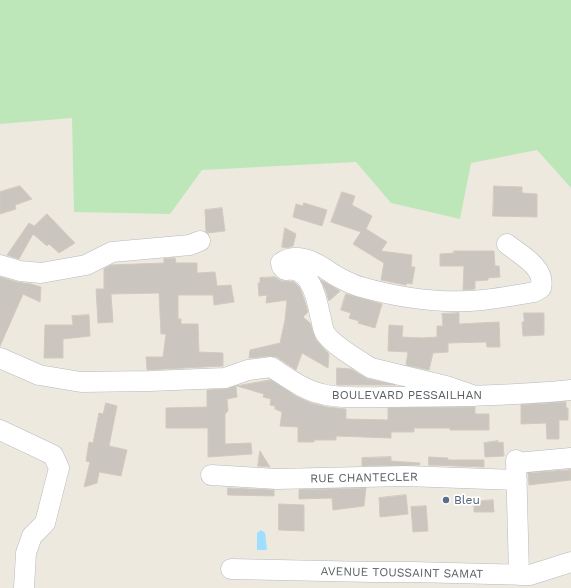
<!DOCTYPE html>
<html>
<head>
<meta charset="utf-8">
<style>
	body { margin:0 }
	canvas { display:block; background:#ede9df }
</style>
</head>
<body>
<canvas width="571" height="588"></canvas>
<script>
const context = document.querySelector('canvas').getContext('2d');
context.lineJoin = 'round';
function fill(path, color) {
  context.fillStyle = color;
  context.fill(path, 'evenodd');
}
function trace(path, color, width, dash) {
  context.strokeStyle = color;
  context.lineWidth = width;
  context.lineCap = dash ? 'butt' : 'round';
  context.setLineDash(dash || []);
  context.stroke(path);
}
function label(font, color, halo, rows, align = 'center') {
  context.font = font + ' "Work Sans",sans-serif';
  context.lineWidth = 3.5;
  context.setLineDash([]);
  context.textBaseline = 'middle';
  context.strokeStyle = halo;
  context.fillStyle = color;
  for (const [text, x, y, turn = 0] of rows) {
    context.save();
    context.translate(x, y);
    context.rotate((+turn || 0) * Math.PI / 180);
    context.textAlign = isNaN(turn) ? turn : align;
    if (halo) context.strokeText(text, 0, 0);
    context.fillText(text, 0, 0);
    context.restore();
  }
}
const green = new Path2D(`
	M0,0H571V188L537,150L471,163L460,219L391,203L356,162L202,170L170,214L74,212L72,118L0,124Z`);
const water = new Path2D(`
	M261,530L265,533L267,550H257V533Z`);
const building = new Path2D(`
	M20,186L32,199L15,205L16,209L0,214V192Z
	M494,186L522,187V193L537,194V217L493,216Z
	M342,192L355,196L352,205L372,216L366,229L387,242L381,251L412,255L411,267H415L412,284L407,283L406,285L381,280L384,263L353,244L361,232L331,222Z
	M304,203L327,210L322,226L293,217L296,204L303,206Z
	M222,208L225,231L208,233L206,232L205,210Z
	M47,214L75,243L59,253L49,244L47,246L33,234L19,259L7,255L29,223L34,226Z
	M285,228L296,234L293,246L287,248L282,247Z
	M454,251H494L495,266H499L500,277L488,278V280L475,281V289L463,290L464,266H440V254L454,253Z
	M175,258L176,263H197V273L215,272L217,286L231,285L234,302L214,305L213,295H178V319H181V324H198L199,352L223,353V366L147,370L146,357H163L166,334H161L159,293L111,294L113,322L98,323L96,289H104V269L111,265L164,263V259Z
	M0,277L17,282L31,284L41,287L40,302L23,294L0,346Z
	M275,277L281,281L294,282L300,288L304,299L308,312L303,317L310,323L316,340L329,354L328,368L302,353L296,370L277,357L270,356L249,358L250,350L280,343L285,320L287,300L266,303L267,295L259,296L258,283H260V278Z
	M321,280L340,291L329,301L326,291Z
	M346,294L382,304L375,328L358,323L359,321L349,318L351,313L341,310Z
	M459,313V324L499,322L500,347H487L486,342L448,343V352L433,353L429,370L406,365L408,352L388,351L389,325L403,326L402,337L422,338L437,337V326H443L442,314Z
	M524,313H544V335L523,336L522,322H524Z
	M89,315L90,336L63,339V358H44L45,325H73L72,316Z
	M337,368L351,369L368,379L395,385H337Z
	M271,380L296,396L311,403L327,407L346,409V419L388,420V408L475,407V414H489V430H450V428H414V432H391V438L336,436V440H314V442H298V427L280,426L282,412L275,409V406L270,405L271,399L263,397L264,394L237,386Z
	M236,386L237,397L227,399L228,411L225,414V444L251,443L252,454L208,457V428H166V408L207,407V390L226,389Z
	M566,402V408H568V420H559V439H547L546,423L521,424V405Z
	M106,403L117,406L109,446L127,450L121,476L99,472L97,483L84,487L90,462L86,461L89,442L93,443L99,413L103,414Z
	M498,441V443L503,442L504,456L485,457L484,443Z
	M260,451L270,467L258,466Z
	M391,457V461L420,463V465L362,466V458Z
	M429,457L448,458V460H484V467L429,465Z
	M571,470V480L529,485L528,473Z
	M228,488L274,490V496L228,495Z
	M366,488L364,506L333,510L332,498L299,499V490Z
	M406,495L408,514L380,517L379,498Z
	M493,500L494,512H474V502Z
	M279,504L304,505V531L279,530Z
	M426,506L428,531L413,532L411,507Z`);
const minor = new Path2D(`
	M0,265L20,271L41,273L86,265L112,252L190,245L200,241
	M0,358L39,375L81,382L150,381L225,378L248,370L271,367C287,377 303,390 322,394C340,399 369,397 388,397C449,397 510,396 571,390
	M475,396L446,386L371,368C360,361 331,344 325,333C322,328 322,321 320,315C317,300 312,274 294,270C292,269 288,270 285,270L282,267L281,263C299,249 321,266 336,276C344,280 353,285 361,287C400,298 442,304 483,300C500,298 517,295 534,292L541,288C546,268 521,255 507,244
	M0,430L53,455L59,468L45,523L32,536L26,553L24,588
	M516,460L519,575
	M516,463L571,458
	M211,475L277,479L405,476L517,480
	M231,569L372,572H413L530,575L571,562`);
const markers = [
	[446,500,4,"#5c6f8a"]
];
const streetNames = [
	["BOULEVARD PESSAILHAN",407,395],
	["RUE CHANTECLER",364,478,-1],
	["AVENUE TOUSSAINT SAMAT",402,573,1]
];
const serviceNames = [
	["Bleu",454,500]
];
fill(green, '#bee7b9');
fill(water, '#9edeff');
fill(building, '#cac5bf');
trace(building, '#d2cabd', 1);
trace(minor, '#b5b9be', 21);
trace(minor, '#fff', 20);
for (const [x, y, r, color] of markers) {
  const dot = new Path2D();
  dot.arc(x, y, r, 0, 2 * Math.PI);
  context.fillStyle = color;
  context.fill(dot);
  trace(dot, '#fff', 1.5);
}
label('12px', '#585e62', '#fff', streetNames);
label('12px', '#4e5e75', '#fff', serviceNames, 'left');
</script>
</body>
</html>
